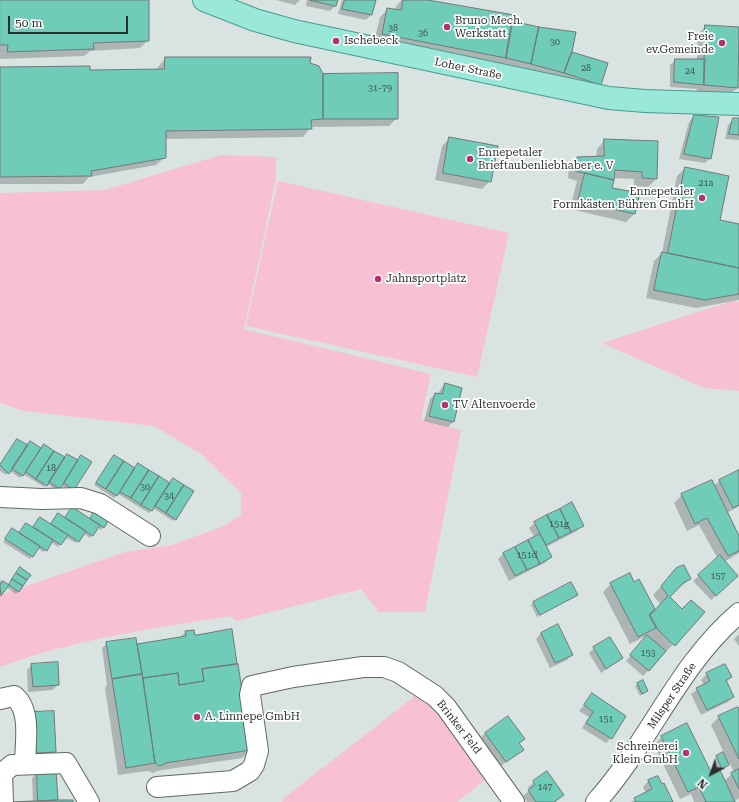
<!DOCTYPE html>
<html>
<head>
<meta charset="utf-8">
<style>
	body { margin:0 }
	#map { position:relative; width:739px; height:802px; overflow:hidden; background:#d9e3e1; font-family:"Roboto Serif",serif }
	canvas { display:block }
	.north { position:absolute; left:691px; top:754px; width:40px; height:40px; -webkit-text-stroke:3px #fff; paint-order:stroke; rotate:221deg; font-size:11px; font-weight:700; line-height:16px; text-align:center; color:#2b2f2e }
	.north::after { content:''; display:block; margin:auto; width:14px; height:18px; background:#2b2f2e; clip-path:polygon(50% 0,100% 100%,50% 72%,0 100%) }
	.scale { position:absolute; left:8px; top:16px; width:120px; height:18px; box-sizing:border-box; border:2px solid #2b2f2e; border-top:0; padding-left:5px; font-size:12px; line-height:14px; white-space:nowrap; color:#2b2f2e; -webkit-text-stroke:3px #fff; paint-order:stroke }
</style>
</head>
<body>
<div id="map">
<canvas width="739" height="802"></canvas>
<div class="north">N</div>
<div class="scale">50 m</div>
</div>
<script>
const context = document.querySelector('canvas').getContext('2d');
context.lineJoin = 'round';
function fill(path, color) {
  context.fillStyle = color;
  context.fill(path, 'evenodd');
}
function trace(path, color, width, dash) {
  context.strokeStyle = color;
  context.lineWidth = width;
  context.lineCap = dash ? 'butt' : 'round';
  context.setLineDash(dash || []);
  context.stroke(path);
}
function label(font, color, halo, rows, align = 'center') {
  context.font = font + ' "Roboto Serif",serif';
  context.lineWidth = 3.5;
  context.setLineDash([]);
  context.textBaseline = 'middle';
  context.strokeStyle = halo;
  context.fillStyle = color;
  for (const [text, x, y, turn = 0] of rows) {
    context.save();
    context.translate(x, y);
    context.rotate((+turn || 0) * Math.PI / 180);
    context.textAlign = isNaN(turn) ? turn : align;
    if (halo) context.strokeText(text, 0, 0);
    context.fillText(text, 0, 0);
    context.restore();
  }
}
const green = new Path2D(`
	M221,155L276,157V179L244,329L431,374L421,419L461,430L425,612H379L361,589L236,621L230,616C152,629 74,639 0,667V595L125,552L172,545L224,526L241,515V493L201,454L154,426L24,411L0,403V193L105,190Z
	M278,181L509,233L477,377L246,326Z
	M732,301L739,302V391L704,388L602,343Z
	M419,693L447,716L487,778L457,802H282L284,798Z`);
const shadow = new Path2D(`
	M0,0H148V40L140,48L90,51L84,56L0,59Z
	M276,0H300L295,5Z
	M307,0H337L336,5L330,11L306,6Z
	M342,0H375L371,15L366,20L338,14Z
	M402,0H422L511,22L574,33L571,52L600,85L592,93L374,42L380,17L388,9L395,10L397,5Z
	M706,26L739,28L737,88L729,96L696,92L697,89L670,87V65L676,60H697L698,34Z
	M166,58L323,75L397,118L389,126L311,127L303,137L165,139V157L156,165L89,177L83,184H0V68L89,71L157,70L158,67Z
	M694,116L710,158L705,163L679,159L689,122Z
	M734,119H739V140L725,139L728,125Z
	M450,138L490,181L482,189L435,180L442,146Z
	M605,140L656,179L648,187L634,186V179L613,178L611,188L638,194L634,214L626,222L570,209L577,181L568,178L569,166L577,158H596L597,149Z
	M685,168L719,221L739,225V300L696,308L646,298L654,261L662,253L677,176Z
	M445,384L461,388L453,422L448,427L424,421L430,399L435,394L438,395L440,390Z
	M15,442L27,446L30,442L40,449L44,445L64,458L77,461L71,492L61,485L57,490L47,484L44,487L23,474L20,478L10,471L6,475L0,471V466Z
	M114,456L134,469L175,519L173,521L153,508L149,513L118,494L114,498L94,485Z
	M739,471V506L727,513L739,538V553L724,562L732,581L711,600L693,581L718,559L699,525L687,531L674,503L682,495L714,486L719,481Z
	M58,514L65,519L90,520L93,514L103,527L101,530L97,527L90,538L83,533L76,543L65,537L58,547L51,542L44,552L37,548L30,559L3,542L10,532L19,534L26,524L32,528L40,518L50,525Z
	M535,523L582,525L577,531L546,547L551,557L546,562L509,581L498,559L503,554L535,538L529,528Z
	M677,569L690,579L669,597L682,610L704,612L643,676L626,661L648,635L630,644L603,592L611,584L634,583L639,580L655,611L661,605L653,595ZM649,614L655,623L653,624L648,615Z
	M18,571L19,591L16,594L6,587L0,596V580L8,586Z
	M576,595L537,617L531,605L533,603Z
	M558,625L572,654L567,660L550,668L536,639L541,633Z
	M186,632L236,663L235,665L250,750L242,758L156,771L154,773L147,771L118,775L105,688L107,685L102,648L107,643L136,645L179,638Z
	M739,634V646L734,639Z
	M594,648L622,658L601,673L589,653Z
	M32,665L58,684L53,690L28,692L27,670Z
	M725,665L731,677L726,682L733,696L728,702L701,715L691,694L704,685L701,680L707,674Z
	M642,681L647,691L640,696L635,686Z
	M592,695L611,738L606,743L582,728L589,717L579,711Z
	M738,708L739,711V798L734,802H694L691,794L680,799L654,745L662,737L711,775L724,781L734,772L730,764L719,771L714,759L724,753L711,725L719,717Z
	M35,713L55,751L49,757H31Z
	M485,733L524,739L519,744L522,749L500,767L480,738Z
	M37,772L55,801L72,802H33L32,778Z
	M547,772L563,795L555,802H527L523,796L530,790L528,787Z
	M657,777L672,802H631L646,793L643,787L648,781Z`);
const building = new Path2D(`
	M0,0H149V41L93,43L94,49L7,52L8,45H0Z
	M310,0H338L336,6Z
	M345,0H376L372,15L342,9Z
	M403,0H428L514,15L506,58L382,34L387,8L401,10Z
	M512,21L539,27L531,64L506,58Z
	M705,25L739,27L738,88L704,85Z
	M539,27L576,32L572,52L564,73L531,64Z
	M572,52L608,63L601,85L564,73Z
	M165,57H311L310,63L319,66L323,74V119L311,120L312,129L166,131V158L91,171L92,176L0,177V67L90,66V70L164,69Z
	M675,59H705L704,85L674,82Z
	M398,73V119H323V74Z
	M694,115L719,117L711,159L684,154Z
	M733,118H739V135L729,134Z
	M449,137L498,146L491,182L443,173Z
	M604,139L658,141L657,179L642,178V172L615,170L614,180L575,171L577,157L604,156Z
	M685,167L729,176L720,220L739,224V268L668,253Z
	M585,173L614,180L612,188L640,193L635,214L578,201Z
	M662,252L739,268V294L705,300L654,290Z
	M445,383L462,388L454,422L429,416L435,393L442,394Z
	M17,439L28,445L9,474L0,465Z
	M30,441L41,448L23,476L12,469Z
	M44,444L54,451L36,479L26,472Z
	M54,451L65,457L47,486L36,479Z
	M67,454L78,460L60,489L49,482Z
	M81,455L92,462L74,490L64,483Z
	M114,455L124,461L106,489L96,483Z
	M124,461L135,468L117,496L106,489Z
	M138,463L149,470L131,498L120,492Z
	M149,470L159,476L141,505L131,498Z
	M739,470V505L733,508L719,480Z
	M159,476L170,483L152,511L141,505Z
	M173,478L184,485L166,513L155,506Z
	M712,480L739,536V551L728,556L707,518L695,524L681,494Z
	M184,485L194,491L176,520L166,513Z
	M572,502L584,526L571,532L560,509Z
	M72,507L100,525L93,536L65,518Z
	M560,509L571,532L559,538L547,515Z
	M95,510L109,519L104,528L90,519Z
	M58,513L86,531L79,542L51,524Z
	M547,515L559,538L546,545L534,522Z
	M40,517L68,535L61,545L33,527Z
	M26,523L53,540L47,551L19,533Z
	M12,528L40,546L33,557L5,539Z
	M540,534L552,557L540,564L528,540Z
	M528,540L540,564L527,570L515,547Z
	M515,547L527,570L515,576L503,553Z
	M720,555L738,576L716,596L698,575Z
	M684,565L691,579L683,583L670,597L682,609L691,600L705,612L675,646L658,630L650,615L668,596L661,586L676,568Z
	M20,567L31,575L27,580L16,573Z
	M16,573L27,580L23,586L12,579Z
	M630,573L634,582L639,579L655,609L649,615L656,628L638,637L610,583Z
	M12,579L23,586L19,592L9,585Z
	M3,581L9,585L1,596L0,586Z
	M571,582L578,595L540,615L533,602Z
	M558,624L573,655L555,663L541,633Z
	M232,629L237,664L202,669L204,681L179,685L178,673L143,678L137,644L186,636L185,631L194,630L195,635Z
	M647,635L666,651L649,671L630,655Z
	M610,637L623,658L606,669L593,647Z
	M136,638L142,674L112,679L106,642Z
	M58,662L59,685L33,687L31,664Z
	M238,664L251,750L165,763L163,765L159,766L155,763L143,678L178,673L179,685L204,681L202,669Z
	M725,664L732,677L726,680L734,697L707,710L696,688L710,681L706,673Z
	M142,674L155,763L126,768L112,679Z
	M643,680L648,691L642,694L637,683Z
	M592,693L626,716L612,739L586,723L593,712L584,705Z
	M738,707L739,709V759L718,716Z
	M54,711L56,752L36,753L34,712Z
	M508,716L525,739L519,743L524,750L506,762L485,733Z
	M687,723L712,774L720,770L735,802H706L699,787L688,792L661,736Z
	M723,752L729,765L722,769L716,756Z
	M739,769V789L731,773Z
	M37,771H56L58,800L38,801Z
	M547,771L564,795L554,802H536L528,790L535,785L533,781Z
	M658,776L662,784L664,783L673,802H636L634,798L652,789L648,780Z
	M58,800H73V802H10Z`);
const minor = new Path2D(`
	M0,497L41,499L81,498L100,504L150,536
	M0,699L14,696C32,710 25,744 25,764
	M157,787L233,781L250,771L254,765L258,751L250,695L252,686L293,677L363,667H384L398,672L435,696L446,707L514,802
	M3,802L2,774L12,765L66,763L89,802
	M596,802C649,743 678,665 739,613`);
const major = new Path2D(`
	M204,0L255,20L294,31L609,98L645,101L739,104`);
const markers = [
	[447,27,4,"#b62f6f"],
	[336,41,4,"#b62f6f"],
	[722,43,4,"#b62f6f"],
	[470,159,4,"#b62f6f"],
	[702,198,4,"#b62f6f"],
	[378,279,4,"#b62f6f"],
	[445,405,4,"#b62f6f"],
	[197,717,4,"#b62f6f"],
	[686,753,4,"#b62f6f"]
];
const numberNames = [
	["38",393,28],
	["36",423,33],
	["30",555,42],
	["28",586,68],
	["24",690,71],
	["31-79",380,88],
	["21a",706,183],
	["18",51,468],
	["30",145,487],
	["34",169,496],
	["151g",559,524],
	["151d",527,555],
	["157",718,576],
	["153",648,653],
	["151",606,719],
	["147",545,787]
];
const poiNames = [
	["Bruno Mech.",455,21],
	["Werkstatt",455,34],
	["Freie",714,37,"right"],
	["ev.Gemeinde",714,50,"right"],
	["Ischebeck",344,41],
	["Ennepetaler",478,153],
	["Brieftaubenliebhaber e. V",478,166],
	["Ennepetaler",694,192,"right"],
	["Formkästen Bühren GmbH",694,205,"right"],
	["Jahnsportplatz",386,279],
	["TV Altenvoerde",453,405],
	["A. Linnepe GmbH",205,717],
	["Schreinerei",678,747,"right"],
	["Klein GmbH",678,760,"right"]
];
const streetNames = [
	["Loher Straße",468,69,12],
	["Milsper Straße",672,696,-56],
	["Brinker Feld",459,727,52]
];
fill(green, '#f7c1d3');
fill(shadow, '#0003');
fill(building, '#6fccb9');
trace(building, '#707976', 1);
trace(minor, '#606966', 22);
trace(major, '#479d8d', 24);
trace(minor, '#fff', 20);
trace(major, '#9ae8d9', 22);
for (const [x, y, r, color] of markers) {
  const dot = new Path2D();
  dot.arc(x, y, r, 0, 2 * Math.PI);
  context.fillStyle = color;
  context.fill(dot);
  trace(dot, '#fff', 1.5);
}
label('9px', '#3c5651', null, numberNames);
label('11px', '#2b2f2e', '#fff', poiNames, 'left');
label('11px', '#2b2f2e', '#fff', streetNames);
</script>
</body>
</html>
